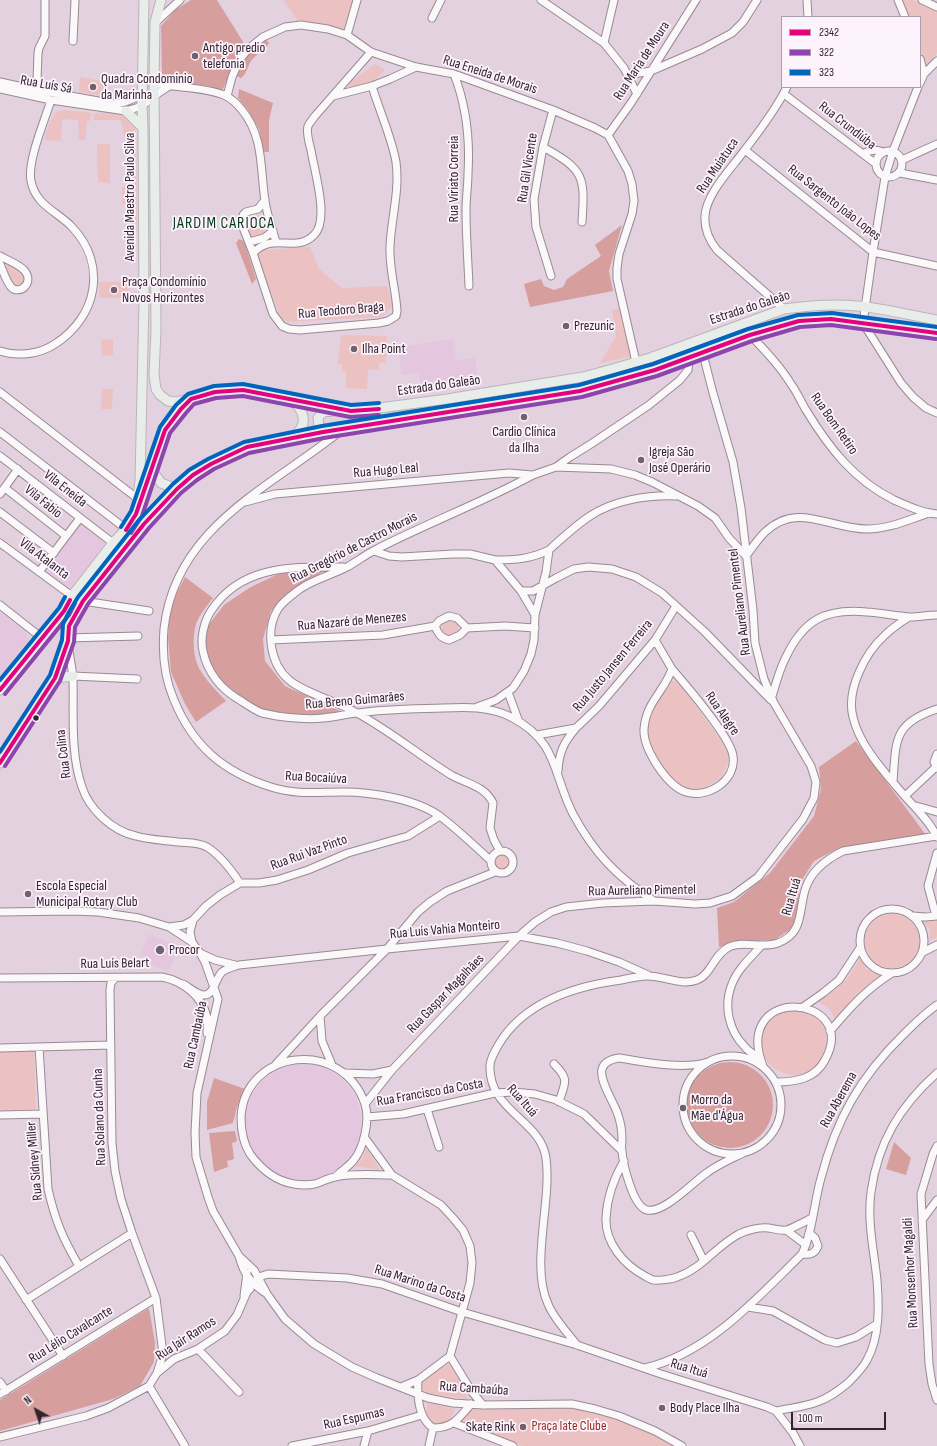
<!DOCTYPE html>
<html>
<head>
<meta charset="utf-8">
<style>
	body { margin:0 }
	#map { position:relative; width:937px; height:1446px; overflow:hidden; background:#e3d1e0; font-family:"Sofia Sans Condensed",sans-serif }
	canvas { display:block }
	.legend { position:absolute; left:781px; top:16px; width:140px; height:72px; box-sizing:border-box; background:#fdf3fc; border:1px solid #aba0aa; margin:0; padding:5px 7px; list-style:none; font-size:12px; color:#31242f }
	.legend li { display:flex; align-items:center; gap:8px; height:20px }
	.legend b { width:20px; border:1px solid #aba0aa }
	.north { position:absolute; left:16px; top:1390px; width:40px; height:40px; -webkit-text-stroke:3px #fdf3fc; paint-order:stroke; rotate:320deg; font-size:11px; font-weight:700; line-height:16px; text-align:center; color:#31242f }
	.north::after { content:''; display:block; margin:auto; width:14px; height:18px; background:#31242f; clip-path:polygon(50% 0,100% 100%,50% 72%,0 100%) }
	.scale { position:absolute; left:791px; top:1412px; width:95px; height:18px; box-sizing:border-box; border:2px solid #31242f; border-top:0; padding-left:5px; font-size:12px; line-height:14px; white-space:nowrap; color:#31242f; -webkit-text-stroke:3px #fdf3fc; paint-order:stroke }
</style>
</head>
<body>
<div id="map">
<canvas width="937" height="1446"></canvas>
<ul class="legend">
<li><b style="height:5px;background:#e5007d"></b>2342</li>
<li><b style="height:5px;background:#8e44ad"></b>322</li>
<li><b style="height:5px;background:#0065bd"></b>323</li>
</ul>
<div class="north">N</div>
<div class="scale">100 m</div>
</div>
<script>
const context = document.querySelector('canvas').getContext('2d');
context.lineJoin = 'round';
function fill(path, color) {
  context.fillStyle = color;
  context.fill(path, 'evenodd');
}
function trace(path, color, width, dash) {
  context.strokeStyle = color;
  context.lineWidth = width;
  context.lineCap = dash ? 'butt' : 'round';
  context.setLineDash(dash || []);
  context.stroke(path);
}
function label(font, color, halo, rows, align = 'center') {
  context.font = font + ' "Sofia Sans Condensed",sans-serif';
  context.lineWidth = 3.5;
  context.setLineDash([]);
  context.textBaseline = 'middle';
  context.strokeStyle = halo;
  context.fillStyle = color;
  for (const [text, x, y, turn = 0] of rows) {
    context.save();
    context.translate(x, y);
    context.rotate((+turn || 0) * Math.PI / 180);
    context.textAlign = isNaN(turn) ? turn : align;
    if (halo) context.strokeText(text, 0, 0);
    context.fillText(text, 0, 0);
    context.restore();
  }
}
const built = new Path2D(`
	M453,339L456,360L475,358L478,379L421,391L419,373L402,375L398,347Z
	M81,523L105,539L106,546L72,588L68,589L46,572L45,569Z
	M0,612L25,631L29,639L28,646L0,682Z
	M148,934L178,945L169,971L150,965L152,959L141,955Z
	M245 1122a58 58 0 1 1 116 0a58 58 0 1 1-116 0Z`);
const green = new Path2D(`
	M285,0H353L344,29L297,20L284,1Z
	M902,0H913L937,11V53L926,68L920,47V17H909Z
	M375,64L385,70L369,85L350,88L349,83Z
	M80,77L107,82L105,96L79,92Z
	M66,110L91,113L90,121H87L85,140H79L78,120L62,119L61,141L44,140L50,121L56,112Z
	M104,112C123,115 128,113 136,131L137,230L130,229L128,205L122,203V187L127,185L129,182L128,141L124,138L122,123L120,120H93L94,114Z
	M97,144H110V183L98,182Z
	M261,215L265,235L251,238L247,218Z
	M306,247H310L319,269L342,288L387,286L393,307L380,317L288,322L281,319L257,254L263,250Z
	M8,265L22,272L25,278L24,284L20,286L13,284L5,267L6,266Z
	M99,282H129V298H99Z
	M621,308L632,356L600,363L616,337L612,310Z
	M341,335L387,336L386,363H379V369L368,370L367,389L346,388V371H342V364H338Z
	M113,339V355L102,356L101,340Z
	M102,389H113L112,409H101Z
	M442 628a8 8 0 1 1 16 0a8 8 0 1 1-16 0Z
	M672,681L677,682L680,684L728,750C728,753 729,758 728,762C723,783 699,795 680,786C672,782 668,774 663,768C658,761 652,753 649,744C645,730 648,712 657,700C661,694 666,685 672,681Z
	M493 863a8 8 0 1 1 16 0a8 8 0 1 1-16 0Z
	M865 941a27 27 0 1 1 54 0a27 27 0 1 1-54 0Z
	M937,919V937L929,941L930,930L922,920Z
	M861,956L866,969L881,975L856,994L835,1020L830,1009L817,1001C840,989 849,979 861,956Z
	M761 1042a33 33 0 1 1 66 0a33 33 0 1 1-66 0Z
	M34,1049L36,1109L0,1110V1050Z
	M366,1148L380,1170L355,1166L362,1159Z
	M449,1364C459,1373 466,1386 468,1399L426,1394L421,1387C425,1376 438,1369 449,1364Z
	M428,1403L455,1409C452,1419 447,1422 438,1426L431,1422L426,1414Z
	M471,1406H571L594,1411L658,1434L679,1446H522L459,1419Z`);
const forest = new Path2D(`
	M191,0H217L245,45L237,57L222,91L209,86L185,83L171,84L162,77L161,26L175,10Z
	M266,39L269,43C265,51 256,54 251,61C247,67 247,74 241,78L236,76C244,57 249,52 266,39Z
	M239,89L273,103L269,120V152H264L259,129L248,110L238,98Z
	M622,225L609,271L613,291L530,307L524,284L541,279L544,286L554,290L563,287L567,279L601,256L595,245Z
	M239,239L244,241L256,279L252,284L236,243Z
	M328,568L295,589L271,611L263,639L265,661L285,686L340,711L324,715L293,714L263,710L239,696L219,679L208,660L204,644L207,627L224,605L249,588L280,573Z
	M185,577L213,598C207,606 200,614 196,624C192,638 193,658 200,670C207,682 217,691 226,701L196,722L185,704L171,672L168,638L171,604Z
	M856,741L926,835L837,849L814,861L800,883L797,913L794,927L774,940L741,941L719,947L717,908L734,902L770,873L814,816L821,789L819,767Z
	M687 1105a43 43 0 1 1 86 0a43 43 0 1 1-86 0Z
	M214,1078L245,1089L237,1107L233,1123L207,1130V1102Z
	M235,1131L237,1141L232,1143L234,1159L227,1161L228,1167L214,1172L209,1133Z
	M894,1142L911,1158L906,1175L886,1169Z
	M149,1308L155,1343L154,1362L140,1386L113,1399L0,1431V1400Z`);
const minor = new Path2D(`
	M541,0L604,43L624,68L637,94
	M807,0L808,17
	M898,0L905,17
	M922,0L937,7
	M432,18L441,0
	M156,22L180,0
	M347,35L357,0
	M73,41L75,0
	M604,43L614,0
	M920,59L924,74
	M454,74C466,105 470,140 468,173C468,185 466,198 466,210C466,235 468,261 469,286
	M628,75L651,71L702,49L732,33L743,22L757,0
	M0,82L37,90L115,104C126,103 134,99 143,93
	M154,83C175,88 207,87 226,96C232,99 238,105 242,110C264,137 260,168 265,201C267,215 272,228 276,242
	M920,83L924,74L937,61
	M918,87L893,151L885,177L873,252L863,323L901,383L913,397L926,408L937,413
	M0,89L51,100L126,111L142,106L154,96L169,86
	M38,94L37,81L38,53L39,48L45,36V0
	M784,94L876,164
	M227,96L232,77L239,61L248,49L263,37L285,27L301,25L328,29L347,35L371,52L416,67L454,74L468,79L553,110L595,128L608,135L628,171L632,184L634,201L632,214L619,254L617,268V279L636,362
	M333,96L372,86L390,79L416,67
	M608,135L631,103L696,0
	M543,147C585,170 585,177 582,222
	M745,150L873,252L937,266
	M876 164a13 13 0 1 1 26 0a13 13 0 1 1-26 0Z
	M863,154C869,150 876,149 883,152
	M902,160L937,144
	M900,173L937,180
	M265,200L258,209L246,212L243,215L242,219V225L253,253L273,314L282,326L289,329L300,330L379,323L388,321L396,316L397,311C396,290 389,269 390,247C391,219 400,191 396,162C392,138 379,110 372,86
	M249,242L264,238L273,231
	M253,253C275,231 295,254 314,235C330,220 314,170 311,150C309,142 306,133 308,126C310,122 313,119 315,116L371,52
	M0,256C7,260 18,264 24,270C35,282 20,296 11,287C6,281 3,271 0,264
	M551,276L536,227L534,199L543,147L553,110
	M784,309L717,250C709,240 704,230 705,216C706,194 731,169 744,151C758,133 777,107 787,87
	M750,335C765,350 780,366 791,384C797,392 801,402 806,410C829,448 854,480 894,500C908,506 922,513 937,514
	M0,351C18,357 40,354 55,344C97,317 108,265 72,227C57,211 36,206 31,181C27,161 45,120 51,100
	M0,392L138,499
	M343,429C272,487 175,526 164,629C162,653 164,677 174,700C193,746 223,772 271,787C296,795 317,792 343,792C372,792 417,799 441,817C458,830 474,845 490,860
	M0,432L126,529
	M0,456L113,543
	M556,467L611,469L635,475L652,482L698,506L715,518L729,538L746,556C752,548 758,539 765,532C798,501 829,529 867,529C889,529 908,520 929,513
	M5,488L66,536
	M0,494L18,469
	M245,502L275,494L509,473L532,475
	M0,512L54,553
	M0,543L72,596
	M374,551L389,556L402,557L453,554H470L495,560L521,591L535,615L534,640L531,654L524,671L513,688L496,700L477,707
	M495,560C516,560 530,559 549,550
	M343,567C294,567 241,564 211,611C204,622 200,638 203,651C207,672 221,689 238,699C246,704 254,710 262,713C267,714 272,715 277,716C292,718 308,720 323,718C335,717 346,714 358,713C386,709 414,709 443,708C466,707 489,706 511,717C559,742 552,773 573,814C594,853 617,877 654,901
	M39,572L80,518
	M521,591H533L556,578L574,569L588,567L612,569L636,577L662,593L705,632L771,700
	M83,601L149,611
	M0,605L42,638
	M535,615L546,572L549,550C562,538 575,526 590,516C614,500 647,495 676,496
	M909,617C901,622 892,628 885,635C865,653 846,690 853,717C856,730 863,743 870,753C880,768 892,781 903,794C915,808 929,820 937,837
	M435,626C438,634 441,638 449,640L460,635L467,628L505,626L535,628
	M68,638L138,636
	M271,640L383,635L435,626L439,621L449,616L457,618L467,628
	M655,640L672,669
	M68,642C69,654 72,666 73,678C74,714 70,752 82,787C89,809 112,831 136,836C149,840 164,840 178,842C188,843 198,842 207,847C220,855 232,871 240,883
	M672,669C685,684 731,738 733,756C737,780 708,799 686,792C667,786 643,749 644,729C646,702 664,692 672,669Z
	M73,676L137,679
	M508,692L519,722
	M772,696C776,684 779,671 785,659C803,620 825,608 867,612C881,613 896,616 910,617C919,617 928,615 937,615
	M537,735L576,728L599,706L655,640L676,606
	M937,754L934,762L937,768
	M558,771C559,752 564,742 576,728
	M893,782C896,741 893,723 937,709
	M905,796L936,767
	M916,806L937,812
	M491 862a11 11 0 1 1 22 0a11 11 0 1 1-22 0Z
	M500,851L494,840L490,828L493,803C485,786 467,784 451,775C419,755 390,731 357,713C337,701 306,694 289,680C270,664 265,630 278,609C283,601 292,595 300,589C314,579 332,575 347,567C356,562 364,556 373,551C425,524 481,503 533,475L556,467L570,457L591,444L649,405L680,380L688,370L689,359
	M860 941a32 32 0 1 1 64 0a32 32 0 1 1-64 0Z
	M0,912L72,911L98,912L139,918L169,927L192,942L200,953L205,962L218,999L197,1093L195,1133L196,1157L208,1197L213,1211L239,1256L254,1270L267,1294L285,1319L314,1344L352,1367L377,1378L428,1398L453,1403L483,1405L572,1404L595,1409L619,1416L655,1431L682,1446
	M913,916L925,917L937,916
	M936,916L928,886L937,853
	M169,927L184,925L193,920L206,906L220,895L240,883H259L277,880L308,870L348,853L408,836L440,816
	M192,942L190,932L193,920
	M923,952L937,945
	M200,953L215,960L235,965
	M0,978L162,977C183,981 202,996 207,1017C208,1022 207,1028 207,1033
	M115,978L111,983L110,990L112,1143L115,1171L121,1199L132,1233L156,1298L163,1354L157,1373
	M183,984C189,987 196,994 203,995C214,996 215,979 222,972C227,968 233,967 239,965L387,949L519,936L557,943L587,951L619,962L648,975
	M803,1007L823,993L839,980L860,948
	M320,1016L322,1041L332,1065
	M830,1031C851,1007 865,990 892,973
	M39,1047L48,1189C55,1220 63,1239 79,1266
	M0,1048L111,1045
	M683 1105a49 49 0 1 1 98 0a49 49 0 1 1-98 0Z
	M760,1058C755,1055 749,1052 745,1047C729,1031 723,1006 732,984C737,970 751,957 762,945
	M708,1062C683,1070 646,1062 619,1058C612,1059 604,1062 602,1069C599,1080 613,1101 617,1112C620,1120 622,1130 622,1139C622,1143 621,1147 622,1151C623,1164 633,1207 647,1210C664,1214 694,1181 708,1172C719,1164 731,1159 743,1153
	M276,1064L320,1016L387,949L418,912L430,902L447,891L495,872
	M554,1064C570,1080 565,1082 559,1102
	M763,1066C731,983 861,994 825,1060C815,1079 796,1082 776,1082
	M345,1073L373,1074L392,1070
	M365,1104L392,1070L519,936L535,922L551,912L566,907L603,903L654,901L695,904L710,903L732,896L758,877L803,819L814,798L816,782L811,766L774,703L764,679L755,643L753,610L741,508L733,462L713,393L705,362L704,353
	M427,1109L439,1147
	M0,1115L43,1114
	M367,1117L403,1114L495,1093L513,1092L535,1094L556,1100L584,1114L622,1151
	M365,1138L392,1175L441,1205L453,1218L463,1230L470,1246L472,1263L470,1283L450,1356L418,1380L401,1387
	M937,1146L933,1154L921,1194L929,1364L932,1384L937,1400
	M624,1161C614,1178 607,1198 606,1218C605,1243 624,1265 645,1276C647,1277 650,1279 653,1280C657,1281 673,1279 677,1277C702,1269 716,1246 739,1234C748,1230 759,1227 769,1228C774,1229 782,1231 787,1230C795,1227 804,1222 812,1218
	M335,1177C341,1171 348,1167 353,1161C364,1148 370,1120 365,1104C342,1037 245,1049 241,1117C241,1130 243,1143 250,1154C261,1169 275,1181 294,1184C300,1185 309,1185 315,1184C322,1182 328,1178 335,1177C353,1173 373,1175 392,1175
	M922,1220L937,1200
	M786,1230L806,1245
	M691,1235L704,1261
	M802,1254C810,1255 815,1254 818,1246L815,1238L809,1233
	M239,1256C244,1274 249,1281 264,1292
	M0,1259L63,1356
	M252,1283L262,1276L268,1274L347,1278L382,1284L462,1312L577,1345L661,1374L767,1407L776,1411L793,1433L800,1446
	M244,1296L247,1273
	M26,1300L132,1233
	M748,1307L773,1311L825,1340L837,1343L856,1337L877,1324
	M577,1345C567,1332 554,1319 548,1304C530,1265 552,1202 546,1158C541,1120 488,1111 490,1065C491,1057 495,1051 499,1044C524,1002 576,986 621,980C630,978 639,976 648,976C664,976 681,986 697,980C711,975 714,954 729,947C744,940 762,949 778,943C805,933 798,909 806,887C812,870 827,859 843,851L937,836
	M198,1349L239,1392
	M450,1356L472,1392L483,1405
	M645,1368C709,1353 757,1298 802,1254C813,1231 814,1202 821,1178C836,1120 860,1077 903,1035C914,1024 924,1014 937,1005
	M418,1380C417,1397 418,1418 433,1428C453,1428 459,1418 471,1404
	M0,1382L6,1391
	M149,1386L185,1446
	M0,1394L156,1298
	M776,1411C789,1408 804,1407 817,1402C829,1398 838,1391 848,1383C854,1377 863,1368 867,1360C880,1337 879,1305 877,1280C874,1251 867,1221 871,1192C878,1142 900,1106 937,1073
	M454,1423L513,1446
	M0,1437L86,1416L108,1408L149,1386L157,1373L174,1359L198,1349L225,1331L237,1315L247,1292L250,1289L252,1283
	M292,1446L368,1431L422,1415
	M364,1446L368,1431
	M429,1446L433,1428`);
const major = new Path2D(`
	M161,0L155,22L154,83L156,330L154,375L156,389L160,395L168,401L176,402L215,392L243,390L315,405L357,411L447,399L583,377L609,370L650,358L784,309C800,307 817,305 833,305C868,304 903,314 937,320
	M126,111L143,128
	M323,432L319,427L318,418L323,412L333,411
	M291,438C308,427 307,412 291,400
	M152,470L161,483L177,489
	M136,514L140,480L144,301L143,128L142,106L144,0
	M55,678L73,676
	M0,690L64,611L72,596L113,543L126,529L136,514L165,430L181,409L190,400
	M0,763L55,678L68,641L69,626L74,615L83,601L144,524L177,489L193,475L211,464L247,447L323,432L580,391L655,370L750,335L799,321L831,319L937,333`);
const bus1 = new Path2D(`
	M126,530L136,514L165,430L181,409L191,399L215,392L243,390L351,411L379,409
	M0,690L64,611L70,600
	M0,763L55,678L68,641L69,626L83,601L144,524L177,489L193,475L211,464L247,447L323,432L580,391L655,370L750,335L799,321L831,319L937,333`);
const bus2 = new Path2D(`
	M131,533L142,516L170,433L186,413L194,404L216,398L243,396L350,417L379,415
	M5,694L69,615L75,603
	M5,766L60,681L74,642L75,627L88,604L149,528L181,493L197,480L214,469L249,453L324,438L582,397L657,376L752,341L800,327L831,325L936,339`);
const bus3 = new Path2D(`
	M121,527L131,511L160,427L176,405L188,394L214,386L243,384L351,405L379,403
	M0,680L59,608L65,597
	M0,752L50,675L62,640L63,624L69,612L78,597L139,520L173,484L189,470L208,459L244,442L322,426L579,385L653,364L748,329L798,315L832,313L937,327`);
const markers = [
	[195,56,4,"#6f616d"],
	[93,87,4,"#6f616d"],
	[114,290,4,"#6f616d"],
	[566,326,4,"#6f616d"],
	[354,349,4,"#6f616d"],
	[524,417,4,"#6f616d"],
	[641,460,4,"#6f616d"],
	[36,718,3.5,"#31242f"],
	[28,894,4,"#6f616d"],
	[160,950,5,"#6f616d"],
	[683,1108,4,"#6f616d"],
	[662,1408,4,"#6f616d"],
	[523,1427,4,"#6f616d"]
];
const poiNames = [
	["Antigo predio",203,48],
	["telefonia",203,64],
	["Quadra Condominio",101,79],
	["da Marinha",101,95],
	["Praça Condomínio",122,282],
	["Novos Horizontes",122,298],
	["Prezunic",574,326],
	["Ilha Point",362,349],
	["Cardio Clínica",524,432,"center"],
	["da Ilha",524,448,"center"],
	["Igreja São",649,452],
	["José Operário",649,468],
	["Escola Especial",36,886],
	["Municipal Rotary Club",36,902],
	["Procor",169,950],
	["Morro da",691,1100],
	["Mãe d'Água",691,1116],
	["Body Place Ilha",670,1408],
	["Skate Rink",515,1427,"right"]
];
const streetNames = [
	["Rua Maria de Moura",642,61,-57],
	["Rua Eneida de Morais",490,75,18],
	["Rua Luís Sá",46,85,10],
	["Rua Crundiúba",847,126,38],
	["Rua Muiatuca",718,166,-56],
	["Rua Gil Vicente",528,168,-81],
	["Rua Viriato Correia",454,179,-90],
	["Avenida Maestro Paulo Silva",130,197,-90],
	["Rua Sargento João Lopes",834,203,38],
	["Estrada do Galeão",750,308,-18],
	["Rua Teodoro Braga",341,311,-5],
	["Estrada do Galeão",439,386,-8],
	["Rua Bom Retiro",834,424,55],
	["Rua Hugo Leal",386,471,-5],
	["Vila Eneida",65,489,38],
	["Vila Fabio",43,502,39],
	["Rua Gregório de Castro Morais",354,548,-27],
	["Vila Atalanta",44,559,37],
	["Rua Aureliano Pimentel",740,602,-97],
	["Rua Nazaré de Menezes",352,622,-5],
	["Rua Justo Jansen Ferreira",613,666,-50],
	["Rua Breno Guimarães",355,701,-5],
	["Rua Alegre",722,714,55],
	["Rua Colina",64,754,-97],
	["Rua Bocaiúva",316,778,3],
	["Rua Rui Vaz Pinto",309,853,-20],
	["Rua Aureliano Pimentel",642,891,-1],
	["Rua Ituá",792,897,-74],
	["Rua Luís Vahia Monteiro",445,930,-5],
	["Rua Luís Belart",115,964,-1],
	["Rua Gaspar Magalhães",446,994,-46],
	["Rua Cambaúba",196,1035,-78],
	["Rua Francisco da Costa",430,1093,-10],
	["Rua Aberema",839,1100,-61],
	["Rua Ituá",522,1101,48],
	["Rua Solano da Cunha",100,1117,-92],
	["Rua Sidney Miller",35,1161,-95],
	["Rua Monsenhor Magaldi",911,1273,-93],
	["Rua Marino da Costa",420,1284,18],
	["Rua Lélio Cavalcante",71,1335,-32],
	["Rua Jair Ramos",186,1339,-33],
	["Rua Ituá",689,1369,17],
	["Rua Cambaúba",474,1389,4],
	["Rua Espumas",354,1419,-13]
];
const parkNames = [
	["Praça Iate Clube",569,1426]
];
const quarterNames = [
	["JARDIM CARIOCA",224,224]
];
fill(built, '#e4c6df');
fill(green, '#ecc1c1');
fill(forest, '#d69e9d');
trace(minor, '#978a95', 9);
trace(major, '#bcb3bb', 11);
trace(minor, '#fbf8fa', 7);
trace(major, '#e8ede9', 9);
trace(bus1, '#e5007d', 4);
trace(bus2, '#8e44ad', 4);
trace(bus3, '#0065bd', 4);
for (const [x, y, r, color] of markers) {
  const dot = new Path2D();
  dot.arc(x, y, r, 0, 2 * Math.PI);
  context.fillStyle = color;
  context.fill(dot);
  trace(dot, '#fdf3fc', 1.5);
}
label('14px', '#31242f', '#fdf3fc', poiNames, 'left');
label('14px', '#31242f', '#fdf3fc', streetNames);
label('14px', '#972e21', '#fdf3fc', parkNames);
context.letterSpacing = '1px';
label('16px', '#023917', '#fdf3fc', quarterNames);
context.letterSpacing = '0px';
</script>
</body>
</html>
